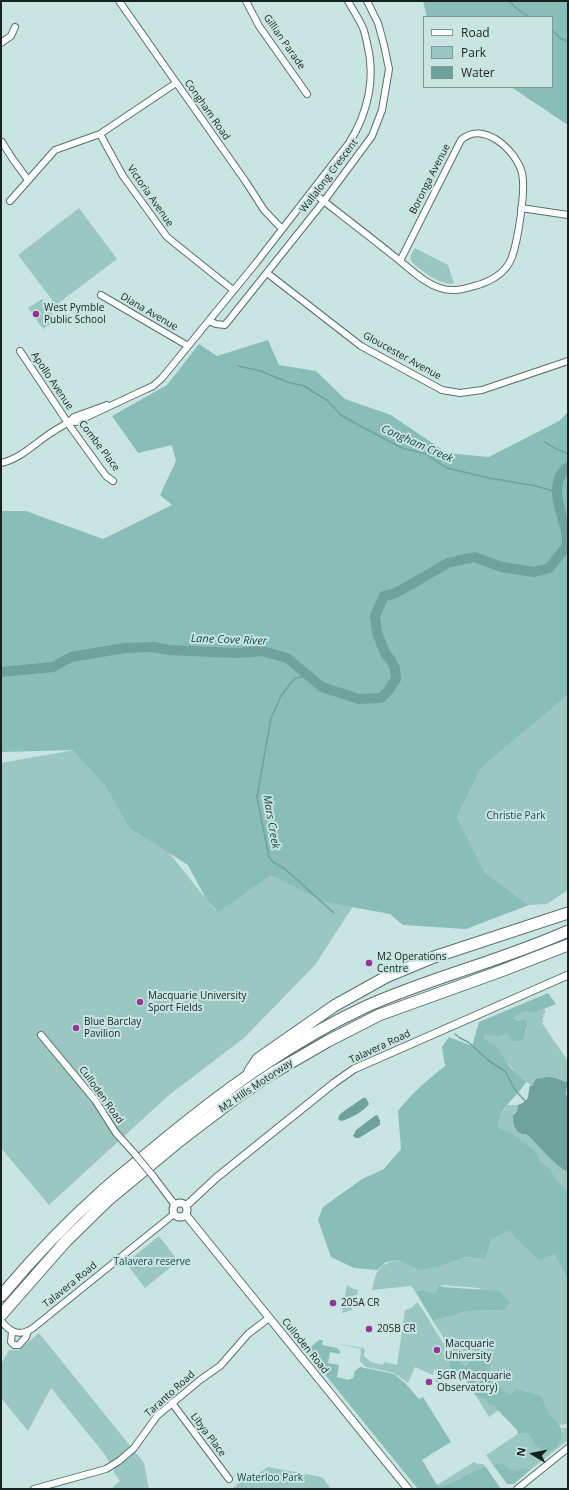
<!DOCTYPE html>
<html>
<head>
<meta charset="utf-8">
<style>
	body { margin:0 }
	#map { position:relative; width:569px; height:1490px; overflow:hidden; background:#c9e5e2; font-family:"Open Sans",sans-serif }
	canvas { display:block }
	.frame { position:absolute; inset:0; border:2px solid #172120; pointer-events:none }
	.legend { position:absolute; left:423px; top:16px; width:130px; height:72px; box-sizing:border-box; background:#c9e5e2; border:1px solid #829794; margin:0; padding:5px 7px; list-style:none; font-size:12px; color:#172120 }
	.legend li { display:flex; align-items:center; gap:8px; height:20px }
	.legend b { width:20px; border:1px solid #829794 }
	.north { position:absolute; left:513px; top:1434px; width:40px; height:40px; -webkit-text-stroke:3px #c9e5e2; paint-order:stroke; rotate:280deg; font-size:11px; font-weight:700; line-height:16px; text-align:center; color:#172120 }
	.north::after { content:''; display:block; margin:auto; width:14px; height:18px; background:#172120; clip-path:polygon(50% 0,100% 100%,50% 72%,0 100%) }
</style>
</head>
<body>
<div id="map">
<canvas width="569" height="1490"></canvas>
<div class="frame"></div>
<ul class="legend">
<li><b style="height:5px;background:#fff"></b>Road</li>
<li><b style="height:11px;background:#9ac7c2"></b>Park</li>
<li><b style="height:11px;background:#6fa29c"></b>Water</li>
</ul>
<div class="north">N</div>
</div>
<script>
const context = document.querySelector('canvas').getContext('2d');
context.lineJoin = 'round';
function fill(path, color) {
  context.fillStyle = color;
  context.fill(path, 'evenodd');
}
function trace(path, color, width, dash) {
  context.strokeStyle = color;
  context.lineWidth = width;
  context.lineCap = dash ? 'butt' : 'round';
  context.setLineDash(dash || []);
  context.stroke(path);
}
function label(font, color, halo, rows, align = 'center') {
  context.font = font + ' "Open Sans",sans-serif';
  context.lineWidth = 4;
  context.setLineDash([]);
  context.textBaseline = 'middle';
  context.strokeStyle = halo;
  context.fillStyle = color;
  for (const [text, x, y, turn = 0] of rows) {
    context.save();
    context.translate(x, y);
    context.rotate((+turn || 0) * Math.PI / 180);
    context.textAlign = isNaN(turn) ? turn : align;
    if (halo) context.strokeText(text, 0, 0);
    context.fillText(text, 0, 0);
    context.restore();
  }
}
const green = new Path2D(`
	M79,208L117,259L56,305L18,255Z
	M415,248L448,265L454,284C440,284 431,277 420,269C417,266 412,264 411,260C409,256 413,252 415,248Z
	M42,299L56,320L43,329L28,308Z
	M568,695V890L547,904L529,905L485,873L457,817L481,768Z
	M85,748L215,910L395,769L421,801L315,965L244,1038L168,1096L49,1205L1,1148V763Z
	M544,1009L546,1012L543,1015L544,1017L542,1019L544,1022L542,1023L568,1061V1079L566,1082C549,1078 549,1074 533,1086C511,1075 504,1050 483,1038L485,1034C493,1033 500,1036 508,1034L511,1039L526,1032L527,1027L522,1021L515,1020L513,1018L525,1011L534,1013Z
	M507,1105H518L517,1111L513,1113L522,1134H526L540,1146L554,1162L568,1172V1191L560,1184L549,1168L539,1160L522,1142L510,1132L498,1127L499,1118Z
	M510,1231L515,1238L540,1261L554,1254L568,1280V1424L559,1425L547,1411L541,1396L511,1395L492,1382L490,1367L474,1357L465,1366L457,1360L433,1321L469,1311L505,1310L479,1288L441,1285L438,1287L437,1291L433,1294L423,1290L415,1291L411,1286L372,1290C377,1271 376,1265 398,1260L409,1265L441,1266L466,1257L486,1259L491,1239Z
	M159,1236L178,1261L145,1288L126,1263Z
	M347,1285L353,1289L358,1290L357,1295H354L352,1310L342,1313Z
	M416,1303H418L423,1310L454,1361L450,1362L453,1371L455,1372L438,1384L435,1380L437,1377L440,1378L441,1371L434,1370L433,1375L415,1367L408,1383L394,1373L366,1367L360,1361L361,1349L339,1344L363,1348L365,1350L364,1356L371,1362L383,1365L384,1362L397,1365L405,1310L411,1308Z
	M39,1333L144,1463L149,1489H111L120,1481L115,1474L106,1456L51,1388L28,1431L1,1398V1364L9,1350H19Z
	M476,1396L485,1399L499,1410L489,1417Z
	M561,1428H568L567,1441L531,1469C523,1467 517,1473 511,1471C504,1468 503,1461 493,1465L486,1455L518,1434L528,1433L532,1440L540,1449L563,1431Z
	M474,1462L477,1464H483L486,1467C482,1468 477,1469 473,1471C464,1476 448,1487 437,1485Z
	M268,1467L322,1477L331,1489H232L240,1482L239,1476L246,1482Z`);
const forest = new Path2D(`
	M423,1H568V125L511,87H552V17H427Z
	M268,340L279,365L316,371L345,399L391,415L447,453L489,457L559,421L568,412V695L481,768L457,817L485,873L529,905L466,929L403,925L390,914L325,902L271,875L218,912L206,899L188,865L130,828L105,785L73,750L1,752V511H26L103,539L172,505L160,495L176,461L172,445L138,453L112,416L167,385L199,344L217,356Z
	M548,993L556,1004L534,1013L525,1011L513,1018L515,1020L519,1021L524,1019L527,1021V1027L523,1039L519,1041H512L508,1034L497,1036L485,1034L483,1038L496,1046L511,1068L526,1082C516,1099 499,1106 498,1127L510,1132L537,1153L539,1160L549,1168L560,1184L568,1191V1280L554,1254L540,1261L515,1238L510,1231L491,1239L486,1259L466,1257L441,1266L420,1270L398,1260L386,1262L377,1270L354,1268L331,1257L318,1220L323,1207L362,1179L384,1169L401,1149L398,1111C412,1093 427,1080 445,1066L442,1047L449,1037L472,1046L479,1022Z
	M439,1285L443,1287L499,1291L509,1302L505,1310L469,1311L433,1321L415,1291L423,1290L433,1294L437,1291Z
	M319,1340H323L322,1345L337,1348L340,1351V1354L330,1352L328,1363L339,1365L337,1377L348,1380L353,1378L355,1371L360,1367L394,1374L406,1384L419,1399L423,1397L451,1442L422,1460L437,1485C448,1487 464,1476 473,1471C477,1469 482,1468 486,1467L501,1489H418L306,1351Z
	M474,1357L485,1359L490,1367L492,1382L511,1395L516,1389L541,1396C543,1400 545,1406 547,1410C551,1418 562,1424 562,1433C563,1443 552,1455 542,1450C536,1447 531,1439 528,1433L518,1434L517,1430L494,1406L489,1404L485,1399L476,1396L459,1370L455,1372L450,1369V1362L457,1360L465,1366Z
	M501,1463L513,1471L527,1468L531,1469L514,1484H507L493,1465Z`);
const water = new Path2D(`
	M547,1077L555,1078L566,1082L568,1079L566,1094L568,1098V1172C551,1163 541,1146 526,1134C515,1135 513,1124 513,1115L517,1111L518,1105C531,1100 527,1097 530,1085L532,1086L536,1079Z
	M363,1098H366L369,1104C364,1111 350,1119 341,1121L338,1119L340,1114Z
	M376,1115L378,1116L380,1121V1125L359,1138H356L353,1136L356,1130Z`);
const stream = new Path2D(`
	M509,1L516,8L529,17
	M552,30L560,38L568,42
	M238,366L261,371L287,382L304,386L328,401L341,415L353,422L402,448L426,454L447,468L489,478L536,486L557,492
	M545,442C552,448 560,450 568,454
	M309,676L295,678L281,696L271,718L257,797L269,857L273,862L285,869L334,913
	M455,1034L460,1038L468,1042L489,1061L505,1071L515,1090L527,1103`);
const river = new Path2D(`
	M1,672L53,667L71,657L125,648L154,647L169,650L214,652L237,653L262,651L287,658L322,687L359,699L381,698L388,691L396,679L395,669L391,660L386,655L377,633L375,616L384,596L393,594L403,589L448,563L474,557L502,567L534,572L549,568L567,546C567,540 567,535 566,530C560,510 548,482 568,467`);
const minor = new Path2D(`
	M119,1L246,182L264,210L282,229
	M246,1L259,26L307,94
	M1,43L11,36L15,27
	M100,134L123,176L167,237L233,290
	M2,142L12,158L28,180
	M312,192C340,214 368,235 395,257C409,268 424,283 440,288C455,293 467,288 481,284C495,279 507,271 512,257C518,240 526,190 522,173C516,150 483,120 461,140L400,261
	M10,201L55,150L100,134L176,83
	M521,208L568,215
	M267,273L361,346L442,390L460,393L482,390L568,361
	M101,295L188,346
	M209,321L216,324L225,325L324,201L372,136L382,110L389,69L384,45L378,23L367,1
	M20,351L72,429L106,476L113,481
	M70,421L76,422L140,392L153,386L162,378L256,263L349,143C368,113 376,78 367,43C366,38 365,33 363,28C359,19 353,10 348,1
	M1,463C21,459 37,441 54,431C61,426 68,424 74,417L107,405
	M41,1035L95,1100L116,1133L134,1153
	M153,1176L175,1205
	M3,1323C12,1334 21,1336 33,1328L174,1214
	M12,1332L11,1342L14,1345H19L26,1337L28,1331
	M172,1403L229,1479
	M34,1489L106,1469L119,1461L134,1448L157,1416L200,1380L220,1366L248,1334L269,1318
	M517,1489L568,1448`);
const tertiary = new Path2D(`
	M173 1210a7 7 0 1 1 14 0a7 7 0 1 1-14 0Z
	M186,1206L216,1178L334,1083L354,1069L568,975
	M186,1215L408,1489`);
const motorway = new Path2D(`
	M250,1071L258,1059L334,1006L386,977L434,957L568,913
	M1,1296C32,1259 65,1224 101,1192C120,1175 140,1160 159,1144C223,1091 290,1042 365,1007C431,977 502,961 568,931
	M1,1315L66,1241L108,1200L183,1138L233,1100L271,1074L328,1041L379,1015L501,971L568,945`);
const minorBridge = new Path2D(`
	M134,1153L153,1176`);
const markers = [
	[36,314,4,"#983297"],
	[369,963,4,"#983297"],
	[140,1002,4,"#983297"],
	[76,1028,4,"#983297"],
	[333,1303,4,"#983297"],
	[369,1329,4,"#983297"],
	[437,1350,4,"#983297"],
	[429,1382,4,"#983297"]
];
const streetNames = [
	["Gillian Parade",284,42,55],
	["Congham Road",207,110,55],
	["Wallalong Crescent",329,176,-53],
	["Boronga Avenue",430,179,-63],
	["Victoria Avenue",150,196,55],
	["Diana Avenue",149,312,30],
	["Gloucester Avenue",402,356,29],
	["Apollo Avenue",52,381,56],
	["Combe Place",99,446,53],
	["Talavera Road",380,1047,-25],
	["M2 Hills Motorway",256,1086,-34],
	["Culloden Road",101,1095,54],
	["Talavera Road",70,1285,-39],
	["Culloden Road",305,1346,51],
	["Taranto Road",170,1394,-42],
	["Libya Place",208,1435,53]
];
const poiNames = [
	["West Pymble",44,308],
	["Public School",44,320],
	["M2 Operations",377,957],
	["Centre",377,969],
	["Macquarie University",148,996],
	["Sport Fields",148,1008],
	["Blue Barclay",84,1022],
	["Pavilion",84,1034],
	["205A CR",341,1303],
	["205B CR",377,1329],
	["Macquarie",445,1344],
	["University",445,1356],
	["5GR (Macquarie",437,1376],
	["Observatory)",437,1388]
];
const parkNames = [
	["Christie Park",516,816],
	["Talavera reserve",152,1262],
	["Waterloo Park",270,1478]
];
const waterNames = [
	["Congham Creek",417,444,24],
	["Lane Cove River",229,640,2],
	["Mars Creek",271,822,80]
];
fill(green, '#9ac7c2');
fill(forest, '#89bdb7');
fill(water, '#6fa29c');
trace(stream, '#6fa29c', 1.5);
trace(river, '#6fa29c', 10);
trace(minor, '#58716e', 8);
trace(tertiary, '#58716e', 9);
trace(motorway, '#58716e', 13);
trace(minor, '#fff', 6);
trace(tertiary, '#fff', 7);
trace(motorway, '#fff', 11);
trace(minorBridge, '#58716e', 8, []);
trace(minorBridge, '#fff', 6);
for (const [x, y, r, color] of markers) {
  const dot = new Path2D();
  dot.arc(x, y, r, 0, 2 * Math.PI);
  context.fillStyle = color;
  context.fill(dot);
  trace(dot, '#c9e5e2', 1.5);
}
label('10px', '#172120', '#c9e5e2', streetNames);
label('10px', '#172120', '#c9e5e2', poiNames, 'left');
label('10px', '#1a4945', '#c9e5e2', parkNames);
label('italic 11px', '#174642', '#c9e5e2', waterNames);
</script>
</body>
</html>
